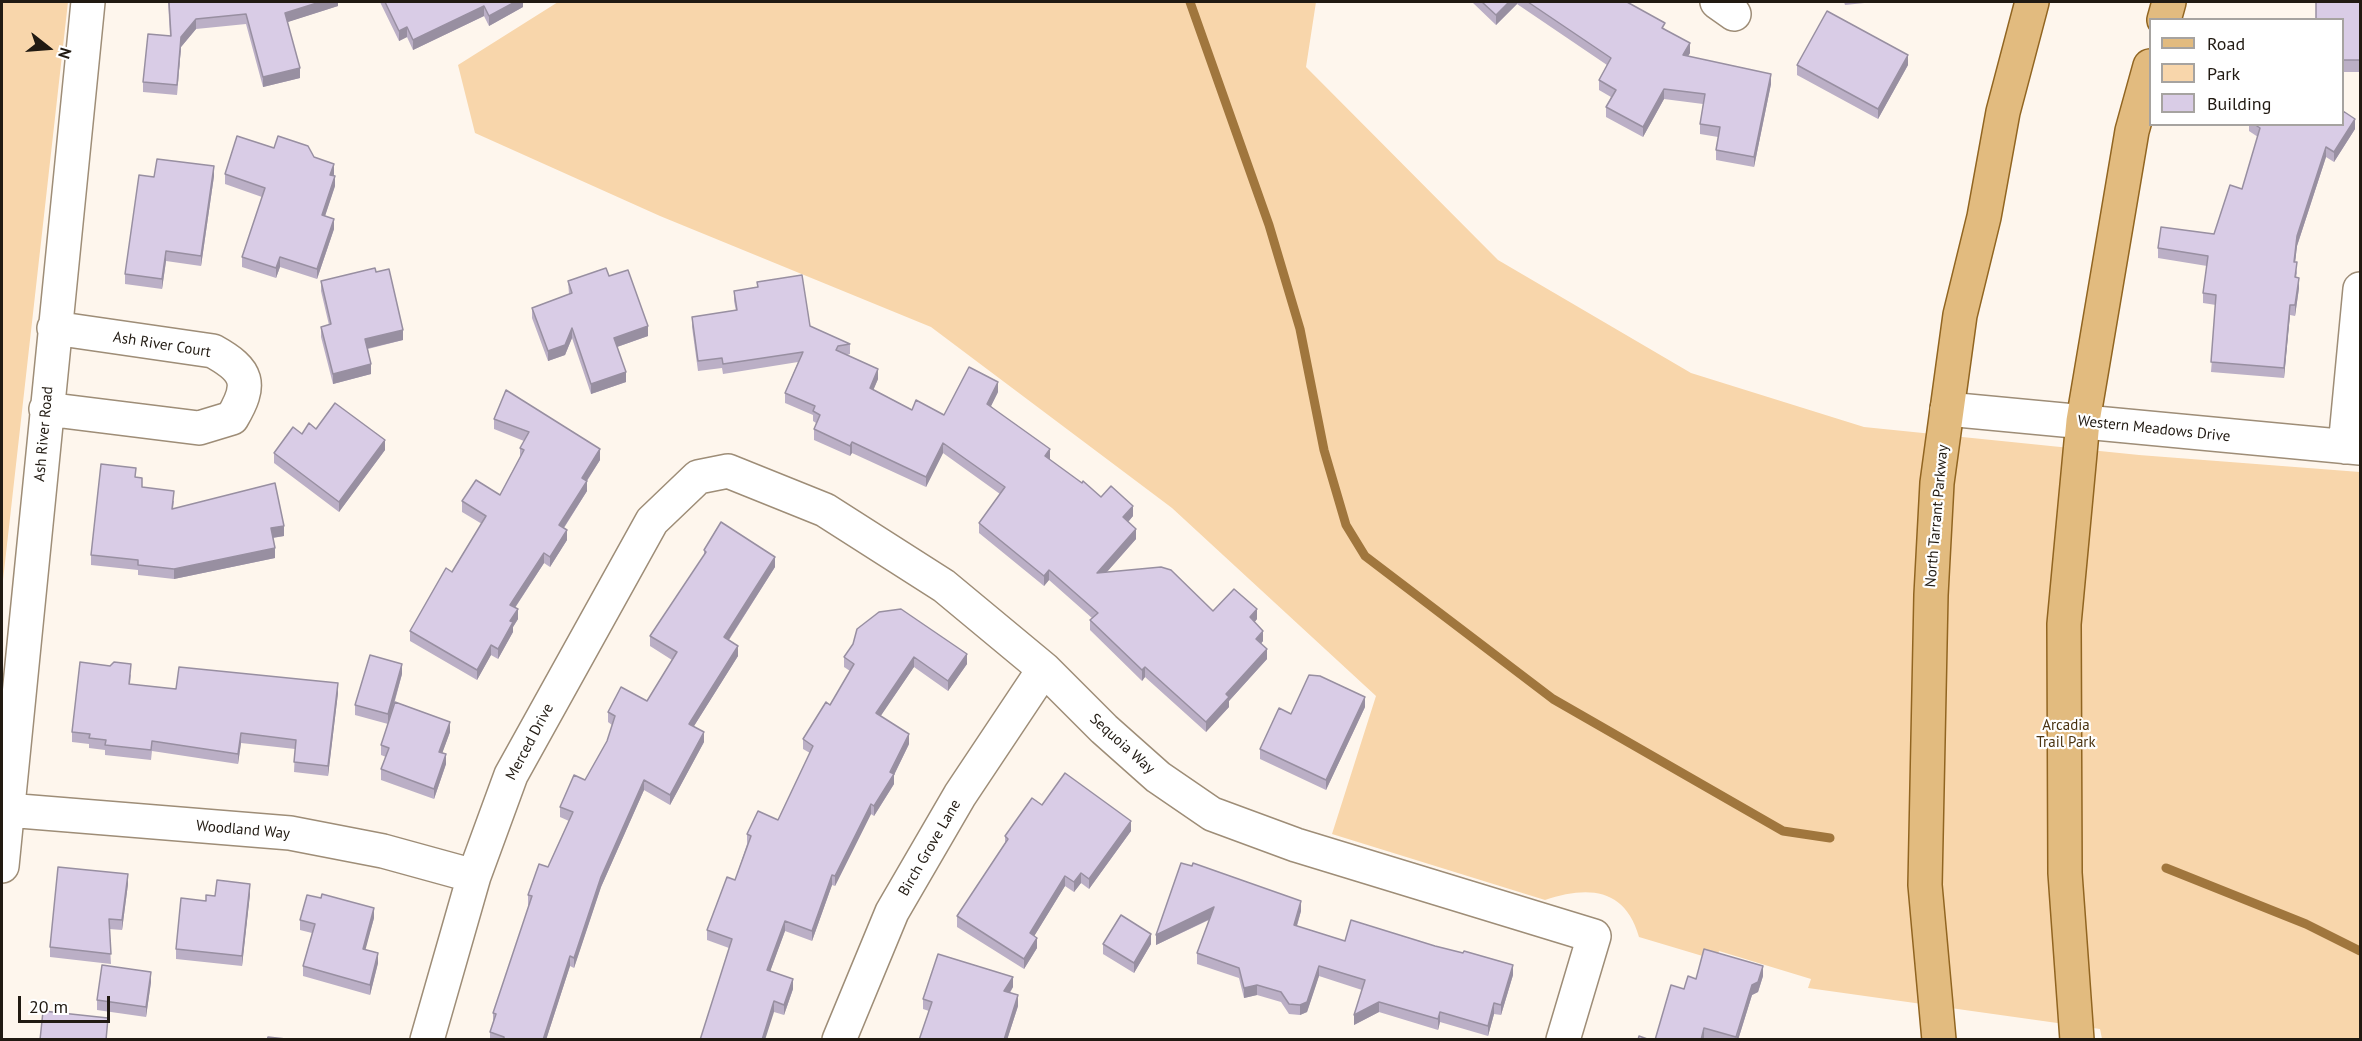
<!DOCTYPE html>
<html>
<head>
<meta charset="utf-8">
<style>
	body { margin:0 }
	#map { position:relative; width:2362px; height:1041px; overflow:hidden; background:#fef6ed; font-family:"PT Sans",sans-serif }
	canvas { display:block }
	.frame { position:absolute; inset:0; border:3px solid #211a12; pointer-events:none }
	.legend { position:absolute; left:2149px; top:18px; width:195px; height:108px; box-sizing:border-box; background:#fff; border:2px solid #a6a3a0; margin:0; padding:8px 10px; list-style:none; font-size:18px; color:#211a12 }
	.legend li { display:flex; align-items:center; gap:12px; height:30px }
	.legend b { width:30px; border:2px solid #a6a3a0 }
	.north { position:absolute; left:18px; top:18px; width:60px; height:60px; -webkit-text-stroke:4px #fff; paint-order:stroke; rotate:107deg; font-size:16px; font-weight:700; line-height:24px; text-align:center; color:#211a12 }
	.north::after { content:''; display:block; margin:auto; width:21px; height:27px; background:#211a12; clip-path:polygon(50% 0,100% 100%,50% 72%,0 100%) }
	.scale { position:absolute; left:18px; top:996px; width:92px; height:27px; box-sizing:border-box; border:3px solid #211a12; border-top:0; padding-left:8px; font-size:18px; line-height:21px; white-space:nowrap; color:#211a12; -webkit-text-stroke:4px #fff; paint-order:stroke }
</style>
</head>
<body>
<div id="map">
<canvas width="2362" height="1041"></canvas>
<div class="frame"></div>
<ul class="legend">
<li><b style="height:8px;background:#e2bb7f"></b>Road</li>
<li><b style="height:16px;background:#f8d6ab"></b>Park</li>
<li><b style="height:16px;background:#d9cce6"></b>Building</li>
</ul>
<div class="north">N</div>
<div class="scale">20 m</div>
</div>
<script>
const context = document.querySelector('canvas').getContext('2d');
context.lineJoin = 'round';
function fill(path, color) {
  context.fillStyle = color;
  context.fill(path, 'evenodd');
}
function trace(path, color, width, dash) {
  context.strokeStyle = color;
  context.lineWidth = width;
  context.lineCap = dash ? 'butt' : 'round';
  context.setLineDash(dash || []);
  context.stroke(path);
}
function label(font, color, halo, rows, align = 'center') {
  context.font = font + ' "PT Sans",sans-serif';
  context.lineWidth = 4.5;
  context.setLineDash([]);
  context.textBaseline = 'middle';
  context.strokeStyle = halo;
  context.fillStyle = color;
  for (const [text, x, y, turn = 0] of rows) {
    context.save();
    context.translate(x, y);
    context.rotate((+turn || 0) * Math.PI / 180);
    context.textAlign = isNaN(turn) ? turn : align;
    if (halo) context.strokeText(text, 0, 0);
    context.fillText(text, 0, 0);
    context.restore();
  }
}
const green = new Path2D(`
	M2,2H68L2,589Z
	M558,2H1316L1306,67L1498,260L1691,373L1864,427L2139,455L2360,472V1039H2102L2100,1029L1808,988L1811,979L1719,951L1716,960L1639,937C1625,887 1587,886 1545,900L1332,834L1376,696L1172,508L931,327L660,216L475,133L458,65Z`);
const stream = new Path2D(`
	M1190,2L1269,225L1300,329L1324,450L1346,525L1365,556L1553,699L1783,831L1830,838
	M2166,868L2306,924L2360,951`);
const minor = new Path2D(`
	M1717,2L1734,14
	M46,409L199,428L232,418C252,384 249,371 213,351L54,328
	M1947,409L2360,448
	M2345,447L2360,289
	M7,810L290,833L383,851L474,876
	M2,866L88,2
	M427,1040L474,876L511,775L652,521L698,477L728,471L825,510L944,586L1044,669L1104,729L1158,777L1212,814L1296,845L1594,936L1563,1040
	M839,1040L892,912L960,795L1044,669`);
const major = new Path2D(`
	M2164,20L2169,2
	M1939,1040L1925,885L1931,595L1937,483L1960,315L1984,217L2003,112L2032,2
	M2077,1040L2065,873L2064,624L2083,421L2132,131L2150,66`);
const wall = new Path2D(`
	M168,2H338V6L287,22L300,78L263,87L246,24L196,29L181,47L177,95L143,92V82L170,36Z
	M380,2H523V7L489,26L484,16L413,50L407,37L399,41Z
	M1472,2H1627L1665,29L1690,53L1688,56L1771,84L1754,167L1716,160V150L1718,137L1700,134V124L1703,104L1664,99L1643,137L1606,117V107L1611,97L1599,90V80L1607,65L1517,4L1496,25Z
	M1844,2H1874L1845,5Z
	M2361,2V72H2343V20Z
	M1797,65H1908L1878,119L1797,75Z
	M2249,124H2343L2355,129L2334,162L2326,157L2297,246L2295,262L2297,273L2296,278L2299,288L2295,316L2290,315L2284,378L2211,372L2216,305L2203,303V293L2207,266L2158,258V248L2214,234L2242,189L2258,137L2249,131Z
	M274,148L314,157L334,174L335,186L325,216L334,229L317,279L280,267L276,278L242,267V257L262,197L225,184V174Z
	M214,176L201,266L166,261L162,289L125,284V274L154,177Z
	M609,276L648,336L617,347L626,382L591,394L572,338L565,355L548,361L532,318V308L569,294L568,281Z
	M321,281L403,340L368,349L371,374L333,384L321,337V327L329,325L321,291Z
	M757,282L810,326L850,344V354L847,355L878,379L873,390L912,410L944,415L998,392L991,406L1050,459V460L1101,497L1133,516L1128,522L1136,539L1107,572L1213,611L1257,619L1254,622L1263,641L1261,644L1267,659L1229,701V707L1206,732L1145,677L1142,681L1090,630V620L1092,618L1049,580L1044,586L979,533V523L1000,494L943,453L926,487L852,453L850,456L814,440V429L816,423L813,421V415L785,403V393L798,362L723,374L722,368L698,371L692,327V317L736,311L734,301V291L757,287Z
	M494,419L600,460L587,481V491L564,528L567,540L550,567L544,563L515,608L518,619L513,627V632L498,659L491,655L477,680L410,641V631L452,572L482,524L462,512V501L500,495L520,457V448L524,441L494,429Z
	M316,429L385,450L339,512L274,463V453L302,434Z
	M136,477L142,487L174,501L173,509L284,536L273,538L275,558L174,579L138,575V570L91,565V555Z
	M704,550L775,567L729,640L738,656L694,726L704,742L670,805L644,790L601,887L574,968L570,966L546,1040H490V1032L493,1022V1013L529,905H528V895L548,867L569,821L560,817V807L585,780L607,741L612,725L608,722V712L647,701L672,660L650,646V636L704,556Z
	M853,644L967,664L948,691L914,667L880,716L909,744L894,775V784L874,816L871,814L835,886L832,885L812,941L785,931L770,971L793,989L784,1015L774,1012L729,948L707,940V930L735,880L747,844V834L778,820L810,753L803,749V739L830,705L850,671L844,667V657Z
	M131,674L130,684L176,689L338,693L328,776L294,772L295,749L241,743L238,764L152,751L151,760L105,755V750L89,748V744L72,742V732Z
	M402,674L391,716L450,732L442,753L446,764L434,799L381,780V769L386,757L381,755V745L388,724L355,715V705Z
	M1365,707L1326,790L1260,759V749L1291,714Z
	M1042,805L1131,831L1089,889L1081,883L1074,892L1065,886L1034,936L1037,948L1024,969L957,927V916L1005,843V836Z
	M1181,863L1301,911L1297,926L1345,941L1513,975L1501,1015L1494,1014L1488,1036L1440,1022L1438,1030L1379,1012L1354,1025L1362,990L1319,976L1307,1012L1300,1015L1289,1014L1281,1002L1257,995L1244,998L1239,978L1197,964V953L1209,920L1156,945Z
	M128,884L122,930L109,929L111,964L50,957V947Z
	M250,894L242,966L176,959V949L206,901L215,896Z
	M374,918L365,949L378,963L370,995L303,976V966L312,933L300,930V920Z
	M1103,944H1151L1134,973L1103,954Z
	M1763,976L1758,992L1752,995L1738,1040H1709L1704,1038V1040H1655L1684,989L1696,979Z
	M151,982L146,1017L97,1010V1000Z
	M1013,987L1010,993L1018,1006L1007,1040H919L929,1011L923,1009V999Z`);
const shadedWall = new Path2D(`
	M320,2H338V6L285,23V13Z
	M515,2H523V7L489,26V16Z
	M1509,2H1517V4L1496,25V15Z
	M484,6V16L413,50V40Z
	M196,19V29L181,47L177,95L181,37Z
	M407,27V37L399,41V31Z
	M1690,43V53L1683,65V55Z
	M1908,55V65L1878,119V109Z
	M300,68V78L263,87V77Z
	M1771,74V84L1754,167V157Z
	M1664,89V99L1643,137V127Z
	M2355,119V129L2334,162V152Z
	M2326,147V157L2297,246L2294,272V262L2297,236Z
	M334,164V174L330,185V175Z
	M214,166V176L201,266V256Z
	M335,176V186L322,225V215Z
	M334,219V229L317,279V269Z
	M166,251V261L162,289V279Z
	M280,257V267L276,278V268Z
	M2299,278V288L2295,316V305Z
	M2290,305V315L2284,378V368Z
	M648,326V336L614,348V338Z
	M572,328V338L565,355L548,361V351Z
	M403,330V340L365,349V339Z
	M371,364V374L333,384V374Z
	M878,369V379L870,398V388Z
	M626,372V382L591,394V384Z
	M998,382V392L987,414V404Z
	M385,440V450L339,512V502Z
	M852,442V453L850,456V446Z
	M943,443V453L926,487V477Z
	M600,449V460L582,488V478Z
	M1050,449V459L1045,466V456Z
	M587,481V491L559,535V525Z
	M1133,506V516L1123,528V517Z
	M284,526V536L271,538V528Z
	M1136,529V539L1097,583V573Z
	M567,530V540L550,567V557Z
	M275,548V558L174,579V569Z
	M544,553V563L510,615V605Z
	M775,557V567L724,647V637Z
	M1049,570V580L1044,586V576Z
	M518,609V619L513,627V632L498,659V649L510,621Z
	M1257,609V619L1250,628V617Z
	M1263,631V641L1256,649V639Z
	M491,645V655L477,680V670Z
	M738,646V656L689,734V724Z
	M1267,649V659L1229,701V707L1206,732V722L1226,694Z
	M967,654V664L948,691V681Z
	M914,657V667L876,723V713Z
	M402,664V674L388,724V714Z
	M1145,667V677L1142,681V670Z
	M338,683V693L328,776V766Z
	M1365,697V707L1326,790V780Z
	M450,722V732L439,762V752Z
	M704,732V742L670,805V795Z
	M241,733V743L238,764V754Z
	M909,734V744L894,775V784L874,816V806Z
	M446,754V764L434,799V789Z
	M644,780V790L601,887L574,968V958L601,877Z
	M871,804V814L835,886V876Z
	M1131,821V831L1089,889V879Z
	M1081,873V883L1074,892V882Z
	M128,874V884L122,930V920Z
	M832,875V885L812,941V931Z
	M1065,876V886L1030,943V933Z
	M250,884V894L242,966V956Z
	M1301,901V911L1294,935V925Z
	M1214,907V917L1156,945V935Z
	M374,908V918L363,959V949Z
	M785,921V931L767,980V970Z
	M1151,934V944L1134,973V963Z
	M1037,938V948L1024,969V959Z
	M378,953V963L370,995V985Z
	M570,956V966L546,1040H543Z
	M1513,965V975L1501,1015V1005Z
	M1319,966V976L1307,1012L1300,1015V1005Z
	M1763,966V976L1758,992L1752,995L1738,1040H1736L1752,985Z
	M151,972V982L146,1017V1007Z
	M1013,977V987L1004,1001V991Z
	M793,979V989L784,1015V1005Z
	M1257,985V995L1244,998V988Z
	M1018,995V1006L1007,1040H1004Z
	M774,1001V1012L765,1040H762Z
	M1379,1002V1012L1354,1025V1015Z
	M1494,1003V1014L1488,1036V1026Z
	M1440,1012V1022L1438,1030V1019Z
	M1704,1028V1040H1701Z`);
const building = new Path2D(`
	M169,2H320L285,13L300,68L263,77L246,14L196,19L181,37L177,85L143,82L148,34L171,36Z
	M385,2H515L489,16L484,6L413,40L407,27L399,31Z
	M1482,2H1509L1496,15Z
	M1528,2H1627L1665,23L1662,28L1690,43L1683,55L1771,74L1754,157L1716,150L1720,127L1700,124L1705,94L1664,89L1643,127L1606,107L1616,90L1599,80L1611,58Z
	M2316,2H2361V60H2343V20H2316Z
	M1827,11L1908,55L1878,109L1797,65Z
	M2343,111L2355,119L2334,152L2326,147L2297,236L2294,262H2297L2295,277L2299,278L2295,305H2290L2284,368L2211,362L2216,295L2203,293L2208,256L2158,248L2161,227L2214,234L2230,185L2242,189L2260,128L2254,124H2343Z
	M237,136L274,148L278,136L308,146L314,157L334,164L330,175L335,176L322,215L334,219L317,269L280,257L276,268L242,257L265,188L225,174Z
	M157,159L214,166L201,256L166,251L162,279L125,274L139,175L154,177Z
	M375,268L376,272L389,269L403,330L365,339L371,364L333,374L321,327L331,324L321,281Z
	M606,268L609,276L628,270L648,326L614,338L626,372L591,384L572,328L565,345L548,351L532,308L572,293L568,281Z
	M802,275L810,326L850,344L838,346L836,350L878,369L870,388L912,410L916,400L944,415L969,367L998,382L987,404L1050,449L1045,456L1082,483L1083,481L1101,497L1111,486L1133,506L1123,517L1136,529L1097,573L1161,567L1171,570L1213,611L1234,589L1257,609L1250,617L1263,631L1256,639L1267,649L1226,694L1229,697L1206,722L1145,667L1142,670L1090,620L1098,613L1049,570L1044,576L979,523L1005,487L943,443L926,477L852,442L850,446L814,429L820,415L813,411L815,406L785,393L803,352L723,364L722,358L698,361L692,317L737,310L734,291L758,287L757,282Z
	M506,390L600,449L582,478L587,481L559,525L567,530L550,557L544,553L510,605L518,609L510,621L513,622L498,649L491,645L477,670L410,631L446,568L452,572L486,516L462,501L476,480L500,495L524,450L520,448L529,432L494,419Z
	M335,403L385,440L339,502L274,453L293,427L302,434L309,423L316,429Z
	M101,464L136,468L135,477L142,478V487L174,491L172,509L275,483L284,526L271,528L275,548L174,569L138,565V560L91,555Z
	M721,522L775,557L724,637L738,646L689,724L704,732L670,795L644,780L601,877L574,958L570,956L543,1040H504V1037L490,1032L496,1014L493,1013L532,896L528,895L539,864L548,867L573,812L560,807L574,775L585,780L607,741L615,716L608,712L621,687L647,701L677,652L650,636L706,552L704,550Z
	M901,609L967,654L948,681L914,657L876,713L909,734L890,772L894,774L874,806L871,804L835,876L832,875L812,931L785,921L767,970L793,979L784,1005L774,1001L762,1040H700L732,939L707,930L727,877L735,880L751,836L747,834L758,811L778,820L813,746L803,739L826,702L830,705L854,664L844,657L853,644L857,629L879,612Z
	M370,655L402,664L388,714L355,705Z
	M80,662L110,666L114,662L131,664L129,684L176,689L179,667L338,683L328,766L294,762L296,740L241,733L238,754L152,741L151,750L105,745L106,740L89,738L90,734L72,732Z
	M1309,675L1320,676L1365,697L1326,780L1260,749L1279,708L1291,714Z
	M395,702L450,722L439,752L446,754L434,789L381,769L389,748L381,745Z
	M1065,773L1131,821L1089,879L1081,873L1074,882L1065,876L1030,933L1037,938L1024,959L957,916L1008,839L1005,836L1032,798L1042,805Z
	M1181,863L1192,866L1193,863L1301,901L1294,925L1345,941L1351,920L1435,946L1463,953L1464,951L1513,965L1501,1005L1494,1003L1488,1026L1440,1012L1438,1019L1379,1002L1354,1015L1365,980L1319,966L1307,1002L1300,1005L1289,1004L1281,992L1257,985L1244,988L1239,968L1197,953L1214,907L1156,935Z
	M58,867L128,874L122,920L109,919L111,954L50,947Z
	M217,880L250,884L242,956L176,949L181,898L206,901V895L215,896Z
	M322,894L374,908L363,949L378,953L370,985L303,966L315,924L300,920L307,895L321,898Z
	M1121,915L1151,934L1134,963L1103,944Z
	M1704,949L1763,966L1758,982L1752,985L1736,1037L1704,1028L1701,1040H1655L1671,985L1684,989L1688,976L1696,979Z
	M938,954L1013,977L1004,991L1018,995L1004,1040H919L932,1002L923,999Z
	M102,965L151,972L146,1007L97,1000Z
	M43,1011L108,1018L106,1040H40Z
	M1639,1036L1650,1040H1638Z
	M268,1037L295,1040H267Z`);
const streetNames = [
	["Ash River Court",162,345,9],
	["Western Meadows Drive",2154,429,6],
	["Ash River Road",44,434,-85],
	["North Tarrant Parkway",1937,516,-85],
	["Merced Drive",530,742,-62],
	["Sequoia Way",1122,744,42],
	["Woodland Way",243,830,5],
	["Birch Grove Lane",930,848,-60]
];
const parkNames = [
	["Arcadia",2066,726],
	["Trail Park",2066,743]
];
fill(green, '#f8d6ab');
trace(stream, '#a0763d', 9);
trace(minor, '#9e8d77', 36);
trace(major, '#916521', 36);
trace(minor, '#fff', 33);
trace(major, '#e2bb7f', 33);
fill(wall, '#bbafc6');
fill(shadedWall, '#988fa1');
fill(building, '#d9cce6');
trace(building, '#988fa1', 1.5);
label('15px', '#211a12', '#fff', streetNames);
label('15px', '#4a3310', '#fff', parkNames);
</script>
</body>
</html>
